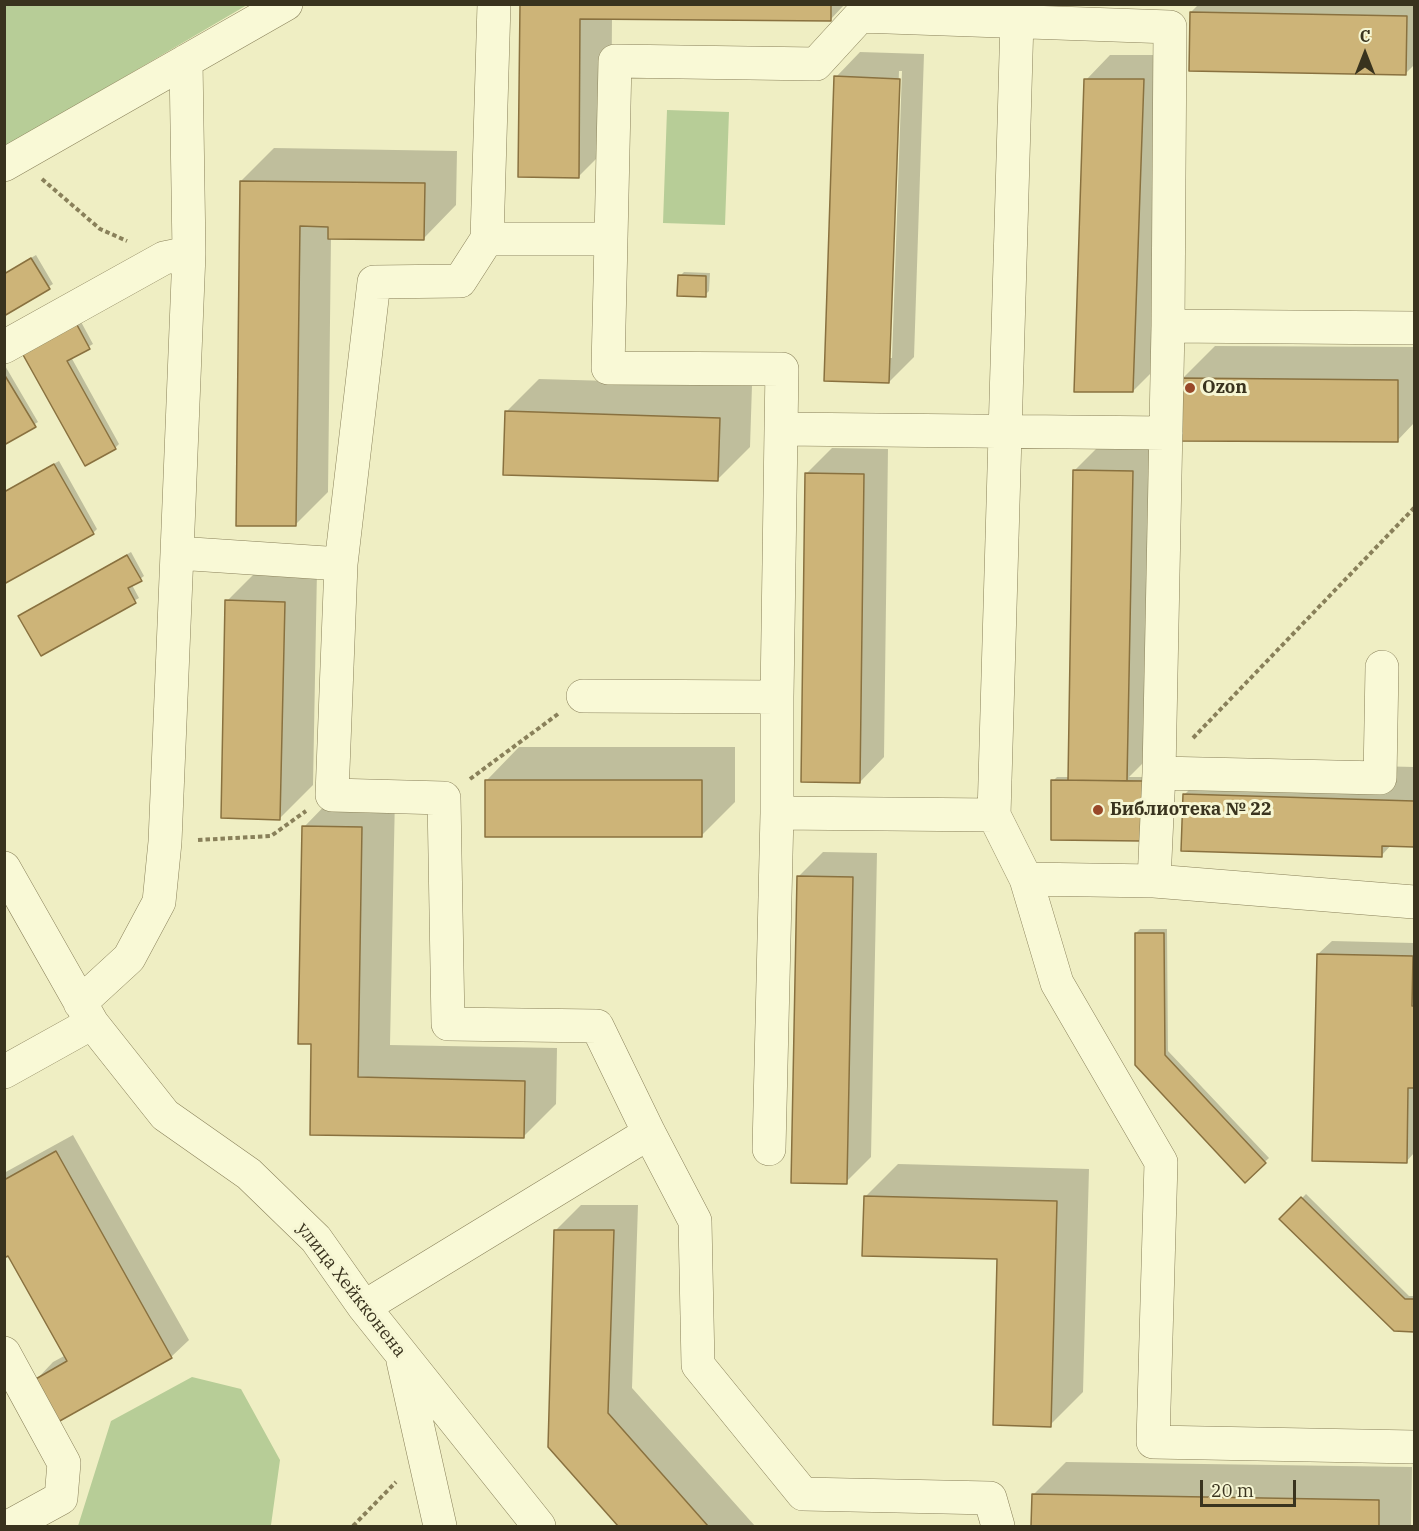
<!DOCTYPE html>
<html>
<head>
<meta charset="utf-8">
<style>
	body { margin:0 }
	#map { position:relative; width:1419px; height:1531px; overflow:hidden; background:#efeec3; font-family:"IBM Plex Serif",serif }
	canvas { display:block }
	.frame { position:absolute; inset:0; border:6px solid #39331e; pointer-events:none }
	.north { position:absolute; left:1335px; top:24px; width:60px; height:60px; -webkit-text-stroke:4px #f6f6d3; paint-order:stroke; rotate:0deg; font-size:16px; font-weight:700; line-height:24px; text-align:center; color:#39331e }
	.north::after { content:''; display:block; margin:auto; width:21px; height:27px; background:#39331e; clip-path:polygon(50% 0,100% 100%,50% 72%,0 100%) }
	.scale { position:absolute; left:1200px; top:1480px; width:96px; height:27px; box-sizing:border-box; border:3px solid #39331e; border-top:0; padding-left:8px; font-size:18px; line-height:21px; white-space:nowrap; color:#39331e; -webkit-text-stroke:4px #f6f6d3; paint-order:stroke }
</style>
</head>
<body>
<div id="map">
<canvas width="1419" height="1531"></canvas>
<div class="frame"></div>
<div class="north">С</div>
<div class="scale">20 m</div>
</div>
<script>
const context = document.querySelector('canvas').getContext('2d');
context.lineJoin = 'round';
function fill(path, color) {
  context.fillStyle = color;
  context.fill(path, 'evenodd');
}
function trace(path, color, width, dash) {
  context.strokeStyle = color;
  context.lineWidth = width;
  context.lineCap = dash ? 'butt' : 'round';
  context.setLineDash(dash || []);
  context.stroke(path);
}
function label(font, color, halo, rows, align = 'center') {
  context.font = font + ' "IBM Plex Serif",serif';
  context.lineWidth = 6;
  context.setLineDash([]);
  context.textBaseline = 'middle';
  context.strokeStyle = halo;
  context.fillStyle = color;
  for (const [text, x, y, turn = 0] of rows) {
    context.save();
    context.translate(x, y);
    context.rotate((+turn || 0) * Math.PI / 180);
    context.textAlign = isNaN(turn) ? turn : align;
    if (halo) context.strokeText(text, 0, 0);
    context.fillText(text, 0, 0);
    context.restore();
  }
}
const green = new Path2D(`
	M5,4L247,5L5,147Z
	M667,110L729,112L725,225L663,223Z
	M192,1377L241,1389L280,1460L271,1525L78,1526L111,1421Z`);
const shadow = new Path2D(`
	M521,4H845L831,19L612,18L611,144L579,176Z
	M1199,4H1414V65L1405,74L1191,12Z
	M860,52L924,54L914,357L889,382L836,77ZM899,71H902L892,358H889Z
	M1110,55H1168L1158,366L1133,391L1086,80Z
	M274,148L457,151L456,205L424,238L331,237L328,492L295,525L241,181Z
	M36,255L53,284L4,314V274Z
	M684,272L710,273L709,291L705,295L680,276Z
	M80,320L93,344L71,357L119,444L115,448L24,353Z
	M1215,346L1414,347V423L1397,441L1182,379Z
	M4,364L38,422L4,443Z
	M539,379L752,385L750,447L717,480L506,412Z
	M1099,446L1157,447L1152,754L1129,777H1149L1145,835L1053,781L1057,777H1070L1074,471Z
	M832,448L888,449L884,757L860,782L807,473Z
	M59,461L97,529L93,533L4,492Z
	M131,552L144,576L132,585L139,598L41,654L20,616Z
	M260,568L317,570L313,785L280,818L227,601Z
	M519,747H735V802L702,835L487,780Z
	M1217,762L1414,767V845L1392,844L1382,855L1184,795Z
	M336,794L395,795L390,1045L557,1048L556,1104L523,1137L311,1133L313,1043L304,827Z
	M823,852L877,853L871,1157L846,1182L798,877Z
	M1140,929H1167L1168,1051L1269,1158L1245,1180L1137,1065L1136,933Z
	M1332,941L1414,943V1153L1406,1162L1318,954Z
	M73,1135L189,1340L171,1357L59,1420L36,1380L53,1362L66,1355L9,1254L4,1256V1173Z
	M898,1164L1089,1169L1083,1392L1050,1425L998,1258L865,1197Z
	M1306,1194L1409,1296H1414V1330H1395L1282,1219Z
	M581,1205H638L632,1388L755,1526H620L549,1447L556,1230Z
	M1066,1462L1412,1467L1411,1526H1033V1495Z`);
const building = new Path2D(`
	M520,4H831V21L580,19L579,178L518,177Z
	M1190,12L1407,16L1406,75L1189,71Z
	M834,76L900,79L889,383L824,381Z
	M1084,79H1144L1133,392H1074Z
	M240,181L425,183L424,240L328,239V227L300,226L296,526H236Z
	M31,258L50,289L4,316V274Z
	M678,275L706,276V297L677,296Z
	M76,323L90,349L67,361L116,449L85,466L22,353Z
	M4,374L36,427L4,445Z
	M1181,378L1398,380V442L1180,441Z
	M505,411L720,418L718,481L503,475Z
	M54,464L94,534L4,584V492Z
	M1073,470L1133,471L1127,781L1068,780Z
	M805,473L864,474L860,783L801,782Z
	M127,555L142,581L128,588L136,603L41,656L18,616Z
	M225,600L285,602L280,820L221,818Z
	M485,780H702V837H485Z
	M1051,780L1146,781L1142,841L1051,840Z
	M1183,794L1414,801V847L1382,846V857L1181,851Z
	M302,826L362,827L358,1077L525,1081L524,1138L310,1135L311,1044H298Z
	M797,876L853,877L847,1184L791,1183Z
	M1135,933H1164L1165,1055L1266,1163L1245,1183L1135,1065Z
	M1317,954L1413,956L1412,1006H1414V1088H1408L1407,1163L1312,1161Z
	M56,1151L172,1358L58,1422L34,1380L67,1361L8,1256L4,1258V1180Z
	M864,1196L1057,1201L1051,1427L993,1425L997,1259L862,1256Z
	M1301,1197L1405,1299H1414V1332L1394,1331L1279,1219Z
	M554,1230H614L608,1413L708,1526H618L548,1447Z
	M1032,1494L1379,1500V1526H1031Z`);
const path = new Path2D(`
	M42,179L100,229L127,241
	M1193,738L1414,508
	M470,779L558,714
	M198,840L271,836L306,811
	M353,1526L396,1482`);
const minor = new Path2D(`
	M1013,4L1017,20L994,815L1026,879L1057,983L1161,1162L1153,1442L1414,1447
	M186,61L189,253L177,553L341,564L374,282L460,281L487,239H611L615,61L816,64L860,16L1170,27L1168,326L1414,328
	M4,165L286,4
	M487,239L494,4
	M611,239L608,368L782,369L781,429L1166,433
	M4,347L164,258L189,253
	M341,564L332,795L444,798L448,1024L597,1026L649,1133L695,1221L698,1365L803,1494L990,1498L998,1526
	M583,696L777,697V813L994,815
	M777,697L781,429
	M1159,773L1168,326
	M4,868L92,1023L165,1115L249,1174L316,1239L364,1307L539,1526
	M1026,879L1154,881L1414,902
	M1154,881L1159,773L1380,778L1382,667
	M80,1003L129,958L159,902L165,842L177,553
	M4,1072L92,1023
	M769,1149L777,813
	M364,1307L649,1133
	M4,1353L64,1463L61,1498L10,1526
	M403,1361L440,1526`);
const markers = [
	[1190,388,6,"#994829"],
	[1098,810,6,"#994829"]
];
const poiNames = [
	["Ozon",1202,388],
	["Библиотека № 22",1110,810]
];
const streetNames = [
	["улица Хейкконена",351,1290,52]
];
fill(green, '#b7cd97');
fill(shadow, '#0003');
fill(building, '#cdb478');
trace(building, '#89713f', 1.5);
trace(minor, '#89805a', 34);
trace(path, '#89805a', 4, [4.5, 3]);
trace(minor, '#f9f9d6', 33);
for (const [x, y, r, color] of markers) {
  const dot = new Path2D();
  dot.arc(x, y, r, 0, 2 * Math.PI);
  context.fillStyle = color;
  context.fill(dot);
  trace(dot, '#f6f6d3', 2);
}
label('bold 18px', '#39331e', '#f6f6d3', poiNames, 'left');
label('18px', '#39331e', '#f6f6d3', streetNames);
</script>
</body>
</html>
